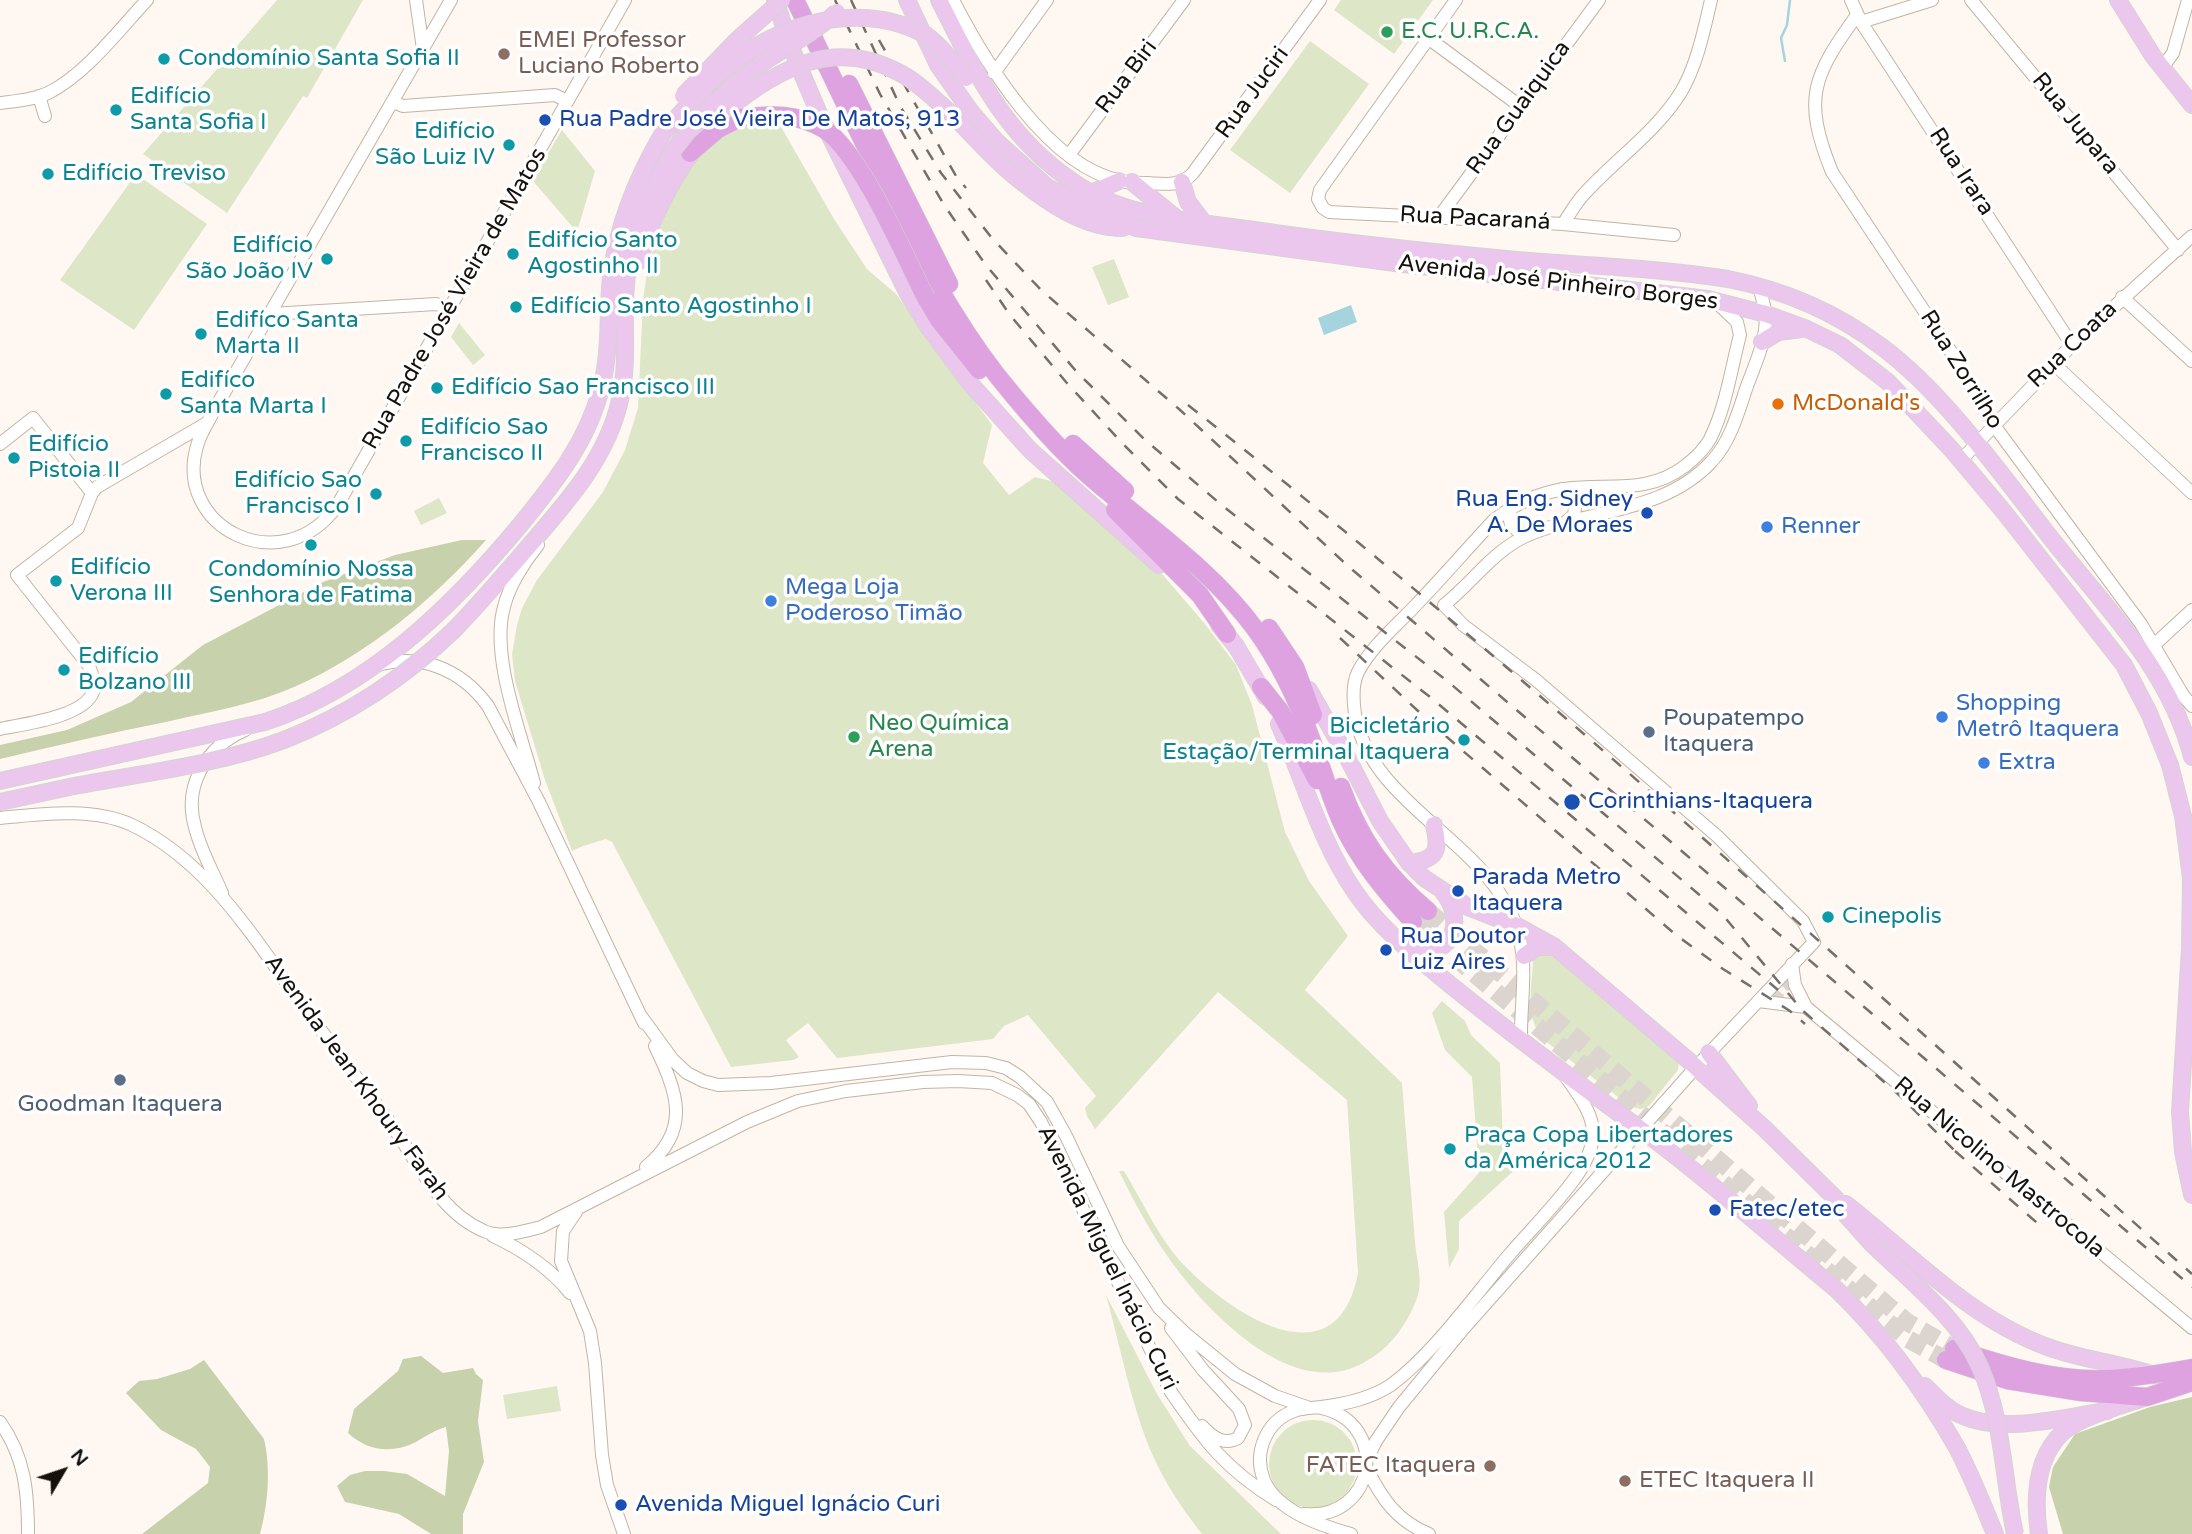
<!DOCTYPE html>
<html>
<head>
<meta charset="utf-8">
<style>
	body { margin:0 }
	#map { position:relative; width:2192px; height:1534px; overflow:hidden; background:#fff8f2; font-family:"Varela Round",sans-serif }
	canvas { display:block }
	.north { position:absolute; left:28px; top:1436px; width:70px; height:70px; -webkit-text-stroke:5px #fff; paint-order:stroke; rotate:51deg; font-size:19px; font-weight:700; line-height:28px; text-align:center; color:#16110b }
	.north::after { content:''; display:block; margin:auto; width:24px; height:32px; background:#16110b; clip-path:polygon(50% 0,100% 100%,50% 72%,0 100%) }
</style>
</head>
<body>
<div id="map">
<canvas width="2192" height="1534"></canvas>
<div class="north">N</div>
</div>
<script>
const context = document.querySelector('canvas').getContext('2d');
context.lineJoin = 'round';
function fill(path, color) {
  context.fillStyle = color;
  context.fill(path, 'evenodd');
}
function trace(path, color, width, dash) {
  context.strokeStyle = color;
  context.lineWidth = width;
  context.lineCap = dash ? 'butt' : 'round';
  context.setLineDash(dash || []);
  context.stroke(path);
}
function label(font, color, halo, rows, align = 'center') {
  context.font = font + ' "Varela Round",sans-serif';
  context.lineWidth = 7;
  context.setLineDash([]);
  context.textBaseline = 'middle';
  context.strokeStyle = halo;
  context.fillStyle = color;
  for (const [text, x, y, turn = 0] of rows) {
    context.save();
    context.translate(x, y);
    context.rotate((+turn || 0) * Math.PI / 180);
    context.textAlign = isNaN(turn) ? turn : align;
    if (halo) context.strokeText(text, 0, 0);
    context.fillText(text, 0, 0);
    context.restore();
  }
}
const green = new Path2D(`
	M277,0H363L307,98L303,96L227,213L143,154Z
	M1341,0H1433L1394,54L1334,10Z
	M1310,41L1369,84L1290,193L1230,150Z
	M770,121L780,125L834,219L867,269L896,294L992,425L983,463L1009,495L1035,477L1059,483L1163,575L1205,624L1236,665L1252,705L1285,832L1309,881L1348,936L1305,990L1402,1083C1406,1136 1411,1189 1415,1242C1416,1257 1423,1281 1418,1295C1408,1324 1391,1348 1363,1363C1296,1400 1217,1321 1179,1272C1155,1241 1136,1206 1119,1171H1124C1143,1202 1159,1239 1184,1265C1232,1315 1337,1384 1358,1273L1347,1100L1218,992L1095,1129L1087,1116L1085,1108L1096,1096L1028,1015L1004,1026L993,1039L837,1058L808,1023L786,1040L799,1057L793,1060L731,1067L612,842L606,839L583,846L572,851L545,780L515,681L512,654L517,625L522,608L537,580L603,492L625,450L638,408L643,300L647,271L657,235L670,205L676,177L732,127Z
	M562,130L595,171L577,232L532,180Z
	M136,174L207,224L134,330L60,280Z
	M1114,259L1129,297L1108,305L1092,267Z
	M459,323L485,355L473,365L451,337Z
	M439,498L447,513L421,525L414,511Z
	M1553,952L1679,1060L1678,1070L1649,1106L1641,1109L1631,1107L1544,1040C1524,1018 1532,988 1533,960L1539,954Z
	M1442,1001L1465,1021L1471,1035L1500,1063L1503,1145L1522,1163L1459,1221V1249L1449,1268L1444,1212L1485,1166L1478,1158L1472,1077L1445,1050L1432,1013Z
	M1106,1295L1157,1394L1190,1446L1281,1534H1202C1183,1510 1165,1483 1153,1456C1132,1409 1120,1345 1106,1295Z
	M557,1386L561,1411L507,1419L503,1395Z
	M1269 1464a44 44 0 1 1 88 0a44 44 0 1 1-88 0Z`);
const forest = new Path2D(`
	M462,540H486C434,599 367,655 294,687C253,705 209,712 166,722C110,733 55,746 0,759V745L67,730L131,702L203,645L323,582L395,555Z
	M421,1356L443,1373L473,1368L476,1374L483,1380L478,1421L484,1462L463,1514V1534H431L399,1514L345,1502L337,1486L350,1475L365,1471H384L407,1474L445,1496L449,1451L446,1427C435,1430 426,1436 416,1442C392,1454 367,1451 348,1433L354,1409L398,1371L403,1359Z
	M204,1360L264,1439C271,1468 268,1505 260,1534H142L208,1483L210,1467L196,1449L161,1430L126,1393L139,1381L157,1379L190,1369Z
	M2192,1397V1534H2063L2049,1487L2053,1467L2075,1434L2150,1407Z`);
const water = new Path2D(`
	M1351,305L1357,322L1324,335L1318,318Z`);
const stream = new Path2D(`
	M1785,61L1781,38L1787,25L1790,0`);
const minorTunnel = new Path2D(`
	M1780,1002L1777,998L1778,993L1786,984L1795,985`);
const highwayTunnel = new Path2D(`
	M1428,911L1907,1322L1954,1349
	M1413,922L1908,1339L1946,1360`);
const minor = new Path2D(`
	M416,0L423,49
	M451,0L213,412C208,423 200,434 197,446C173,528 282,582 337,506L625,0
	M953,0C985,62 1047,166 1121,181C1130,183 1139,183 1148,183C1165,184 1181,187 1193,173L1320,0
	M1456,0L1320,190L1318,199L1323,208L1329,212L1563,224L1674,235
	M1851,0L1861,22L2072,345
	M1971,0L2178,250
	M1857,15C1813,76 1802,98 1832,172L1948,347L1993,424L2141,624L2183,695L2192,706
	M1861,22L1932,0
	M1428,38L1520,106
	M2162,68L2173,53L2188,0
	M994,73L1047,0
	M39,96L45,116
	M393,102L403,106L555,95L567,101
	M0,103C16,101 33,100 48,93C85,75 119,30 147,0
	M1069,155L1184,0
	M1439,217L1599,0
	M1563,224C1570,214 1576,202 1585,193C1616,159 1656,132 1681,92C1697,65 1704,30 1711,0
	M2122,297L2192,361
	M271,314L436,304L450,308
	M2054,364L2192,493
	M0,444L33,418L92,493
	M1961,460L2072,345L2192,236
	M1562,489L1572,494L1576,501L1574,515L1566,522
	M1512,506L1509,515L1511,525L1519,532L1528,535
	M2154,645L2192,610
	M375,666C420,652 461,669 488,706L538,800L644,1023
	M0,729C24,724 84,717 93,692C96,683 92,674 89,666L17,575L78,528L92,493L97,487L207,423
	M534,783C521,734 490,655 504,607C509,586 524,562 538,545
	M0,818C41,814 93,807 132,825C207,861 252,935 299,1000C329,1042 361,1083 391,1124C418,1162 439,1212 484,1231C501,1239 524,1231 541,1227L747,1122L798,1101L846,1091L923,1082L958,1081L992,1083L1017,1095L1029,1104L1041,1122L1171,1392C1204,1440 1225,1469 1276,1500
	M222,893C213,872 200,849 195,827C183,786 206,747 245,730
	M1792,964L1795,985L1806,1007L2192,1328
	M1758,1001L1806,1007
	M641,1016L673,1060L687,1073L703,1081L718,1085L771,1083L952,1062L986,1063L1006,1068L1020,1077L1047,1102L1066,1136L1118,1246L1159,1308L1187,1335L1235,1374L1275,1396L1307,1407
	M1521,1041C1520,994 1532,956 1510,911C1473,835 1370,801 1355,714C1353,700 1352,684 1358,672C1371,647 1395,627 1414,607C1441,579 1466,550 1493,521C1514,504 1538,493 1565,489C1608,483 1647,495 1685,466C1694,459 1704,450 1710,439C1726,407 1731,369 1740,335L1737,322L1717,303
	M646,1167C692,1129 677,1092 655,1046
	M576,1212L563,1231L561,1261L590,1331L595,1363L602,1455L607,1485L624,1534
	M493,1236C523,1250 549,1267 570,1293
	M1171,1328L1203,1370L1239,1409L1245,1425L1238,1438C1224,1446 1212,1437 1202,1426
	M0,1422C25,1457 28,1492 28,1534
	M1367,1459L1376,1441L1399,1407L1464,1328L1696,1067L1814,942L1803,921L1717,836L1536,680L1463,625L1444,605C1472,583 1493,551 1526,536C1587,509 1664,514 1712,461C1730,442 1738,413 1746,389C1754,366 1769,337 1765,312C1764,303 1761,294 1759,286
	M1367,1469C1382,1499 1397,1521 1429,1534
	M1304,1514C1376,1521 1391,1423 1321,1408
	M1351,1534C1322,1526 1276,1511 1264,1480C1253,1453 1266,1421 1294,1411C1303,1408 1312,1408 1321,1407C1345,1404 1370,1399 1391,1385C1434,1353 1474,1296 1509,1255C1532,1228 1558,1203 1578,1174C1585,1163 1593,1148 1593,1134C1594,1114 1577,1093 1566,1077`);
const major = new Path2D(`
	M775,0L792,50L820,116L908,294L929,328L969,382L1030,450L1159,565
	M907,0L938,65L971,112L996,141L1046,186L1073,201L1136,228L1395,263L1708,299L1766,314L1807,329L1840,345L1888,382L1952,450L2004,512L2124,665L2149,713L2170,765L2183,816L2191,878L2190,948L2180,1112L2183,1152L2192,1195
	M939,0C975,71 1004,135 1072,181C1124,218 1193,221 1254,230C1341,243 1430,252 1517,260C1588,266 1659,268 1728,279C1784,290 1837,313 1882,347C1945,394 2001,474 2050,537C2104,606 2169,668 2192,757
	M2118,0L2153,56L2192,105
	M1018,179C1048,203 1084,228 1123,228
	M1132,182L1176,218
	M1182,182L1188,202L1204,223
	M1091,193L1119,181
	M639,261C656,202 685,154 727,110
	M1762,342L1778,332L1802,329
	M1219,625L1236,646L1266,697
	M454,630C480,603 504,575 528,547C567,502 607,458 620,400C628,366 624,333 625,299C627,244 646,196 674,149
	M1309,690L1345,753L1380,821L1409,863L1424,878L1468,907L1517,926L1555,947L1688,1060L1764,1128L1836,1199L1846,1215L1871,1243
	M1279,724C1304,780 1320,841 1355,892C1381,930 1418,958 1453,987C1514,1036 1576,1082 1639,1128C1707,1178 1770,1235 1836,1289C1883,1334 1923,1389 1956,1446C1971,1474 1983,1505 1995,1534
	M0,781L265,722C369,688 452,607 521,524C555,482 588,441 601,388C611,352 607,314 611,277C617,226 637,177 663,133
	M0,802L74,786
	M1409,863C1437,860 1440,851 1434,825
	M1406,948C1411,949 1417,951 1423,951C1458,952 1462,914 1443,892
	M1524,956L1537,947H1555
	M1709,1053L1749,1106
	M1846,1204C1910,1254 1968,1317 2045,1346C2080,1360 2118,1362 2154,1375
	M1925,1386C1937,1398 1948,1410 1963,1416C2004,1434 2064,1417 2107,1411
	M2039,1534C2034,1499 2035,1458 2063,1432C2080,1417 2122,1405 2144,1398`);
const highway = new Path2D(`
	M795,0C830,71 863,143 899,214C932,278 966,340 1013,395C1038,425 1065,456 1095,481C1150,528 1213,571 1256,630C1279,662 1297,699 1310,736C1321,764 1329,794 1341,821C1358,859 1385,891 1413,922
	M849,84L949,284
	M690,153L718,129L740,118
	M926,298L939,320L979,370
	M1073,444L1125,491
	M1115,510L1200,595L1227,634
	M1269,628L1295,667L1313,715
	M1261,687L1280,711L1317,780
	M1341,787C1360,839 1385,875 1428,911
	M1954,1349C2003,1365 2054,1381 2106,1379C2135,1378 2164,1373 2192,1368
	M1946,1360L2007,1380L2081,1392L2147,1397L2192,1382`);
const rail = new Path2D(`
	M835,0L880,94L944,205L985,264L1076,371L1144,439L1224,507L1446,680L1722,914L1802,1010L1899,1095L1960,1156
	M851,0L900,106L941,173L991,237L1041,290L1179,409L1348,566L2192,1287
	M879,40L956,176L966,188
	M986,280L1010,315L1066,382L1123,444L1178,499L1430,697L1778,990
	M1188,405C1536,679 1861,981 2192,1274
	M1340,638L1433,725L1676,935L1723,969L1790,1011L1805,1024
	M1955,1151L2044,1229`);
const majorBridge = new Path2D(`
	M683,96L737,40L782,0
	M727,110C778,68 834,38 898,72C915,80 931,96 945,108C970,131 991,158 1018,179
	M663,133C683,111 703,87 726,68C780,22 862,0 926,35C942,47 954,63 966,78
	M674,149C700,115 728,86 764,62C789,45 814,33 837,12
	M74,786C143,773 217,765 284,740C348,715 405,677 454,630
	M1871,1243C1909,1280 1959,1318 1980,1367C2003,1419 2003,1479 2015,1534`);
const highwayBridge = new Path2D(`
	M740,118C770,114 797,113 824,129C861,153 905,257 926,298`);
const markers = [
	[1387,32,7,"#2e9e5b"],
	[504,54,7,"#8d6e63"],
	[164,59,7,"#0f9aa8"],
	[116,110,7,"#0f9aa8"],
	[545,120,7,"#1a4fb4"],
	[509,145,7,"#0f9aa8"],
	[48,174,7,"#0f9aa8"],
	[513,254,7,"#0f9aa8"],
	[327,259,7,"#0f9aa8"],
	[516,307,7,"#0f9aa8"],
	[201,334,7,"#0f9aa8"],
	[437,388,7,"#0f9aa8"],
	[166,394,7,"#0f9aa8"],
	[1778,404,7,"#e8710a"],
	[406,441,7,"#0f9aa8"],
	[14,458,7,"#0f9aa8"],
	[376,494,7,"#0f9aa8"],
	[1647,513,7,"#1a4fb4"],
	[1767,527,7,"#3f7fe0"],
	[311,545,7,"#0f9aa8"],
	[56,581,7,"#0f9aa8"],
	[771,601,7,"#3f7fe0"],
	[64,670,7,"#0f9aa8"],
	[1942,717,7,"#3f7fe0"],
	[1649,732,7,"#5c6f8a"],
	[854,737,7,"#2e9e5b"],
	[1464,740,7,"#0f9aa8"],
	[1984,763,7,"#3f7fe0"],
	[1572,802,9,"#1a4fb4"],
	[1458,891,7,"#1a4fb4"],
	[1828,917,7,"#0f9aa8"],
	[1386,950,7,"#1a4fb4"],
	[120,1080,7,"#5c6f8a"],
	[1450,1149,7,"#0f9aa8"],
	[1715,1210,7,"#1a4fb4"],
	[1490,1466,7,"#8d6e63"],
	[1625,1481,7,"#8d6e63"],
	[621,1505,7,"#1a4fb4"]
];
const leisureNames = [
	["E.C. U.R.C.A.",1401,32],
	["Neo Química",868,724],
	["Arena",868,750]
];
const educationNames = [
	["EMEI Professor",518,41],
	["Luciano Roberto",518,67],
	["FATEC Itaquera",1476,1466,"right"],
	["ETEC Itaquera II",1639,1481]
];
const cultureNames = [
	["Condomínio Santa Sofia II",178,59],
	["Edifício",130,97],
	["Santa Sofia I",130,123],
	["Edifício",495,132,"right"],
	["São Luiz IV",495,158,"right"],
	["Edifício Treviso",62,174],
	["Edifício Santo",527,241],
	["Agostinho II",527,267],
	["Edifício",313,246,"right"],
	["São João IV",313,272,"right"],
	["Edifício Santo Agostinho I",530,307],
	["Edifíco Santa",215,321],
	["Marta II",215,347],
	["Edifíco",180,381],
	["Santa Marta I",180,407],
	["Edifício Sao Francisco III",451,388],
	["Edifício Sao",420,428],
	["Francisco II",420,454],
	["Edifício",28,445],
	["Pistoia II",28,471],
	["Edifício Sao",362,481,"right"],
	["Francisco I",362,507,"right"],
	["Edifício",70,568],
	["Verona III",70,594],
	["Condomínio Nossa",311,570,"center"],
	["Senhora de Fatima",311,596,"center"],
	["Edifício",78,657],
	["Bolzano III",78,683],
	["Bicicletário",1450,727,"right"],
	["Estação/Terminal Itaquera",1450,753,"right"],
	["Cinepolis",1842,917],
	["Praça Copa Libertadores",1464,1136],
	["da América 2012",1464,1162]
];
const streetNames = [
	["Rua Biri",1127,77,-53],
	["Rua Juciri",1253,93,-54],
	["Rua Guaiquica",1519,108,-54],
	["Rua Jupara",2075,124,51],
	["Rua Irara",1961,172,57],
	["Rua Pacaraná",1475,219,3],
	["Avenida José Pinheiro Borges",1558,283,7],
	["Rua Padre José Vieira de Matos",455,299,-60],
	["Rua Coata",2073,345,-44],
	["Rua Zorrilho",1961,370,58],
	["Avenida Jean Khoury Farah",356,1078,54],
	["Rua Nicolino Mastrocola",1999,1168,40],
	["Avenida Miguel Inácio Curi",1107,1258,64]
];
const transitNames = [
	["Rua Padre José Vieira De Matos, 913",559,120],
	["Rua Eng. Sidney",1633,500,"right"],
	["A. De Moraes",1633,526,"right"],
	["Corinthians-Itaquera",1588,802],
	["Parada Metro",1472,878],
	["Itaquera",1472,904],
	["Rua Doutor",1400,937],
	["Luiz Aires",1400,963],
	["Fatec/etec",1729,1210],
	["Avenida Miguel Ignácio Curi",635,1505]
];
const foodNames = [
	["McDonald's",1792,404]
];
const shopNames = [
	["Renner",1781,527],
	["Mega Loja",785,588],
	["Poderoso Timão",785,614],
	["Shopping",1956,704],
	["Metrô Itaquera",1956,730],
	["Extra",1998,763]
];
const serviceNames = [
	["Poupatempo",1663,719],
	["Itaquera",1663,745],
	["Goodman Itaquera",120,1105,"center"]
];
fill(green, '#dde6c7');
fill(forest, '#c7d1ac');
fill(water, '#a5d4de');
trace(stream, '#a5d4de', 2.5);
trace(minorTunnel, '#dcd5cf', 12, [12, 6]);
trace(highwayTunnel, '#dcd5cf', 18, [18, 9]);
trace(minor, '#c2b4a4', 14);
trace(major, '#d5d4d3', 18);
trace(highway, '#d5d4d3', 19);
trace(minor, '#fff', 12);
trace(major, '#ebc7ed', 16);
trace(highway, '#dea2e1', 18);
trace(rail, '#756f69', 2.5, [12, 12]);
trace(majorBridge, '#d5d4d3', 18, []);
trace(highwayBridge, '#d5d4d3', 19, []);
trace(majorBridge, '#ebc7ed', 16);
trace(highwayBridge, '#dea2e1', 18);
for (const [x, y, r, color] of markers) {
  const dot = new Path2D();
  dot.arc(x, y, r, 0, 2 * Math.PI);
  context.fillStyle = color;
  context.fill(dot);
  trace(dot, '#fff', 2.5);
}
label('23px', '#27864d', '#fff', leisureNames, 'left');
label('23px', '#785e54', '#fff', educationNames, 'left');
label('23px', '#0d838f', '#fff', cultureNames, 'left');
label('23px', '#16110b', '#fff', streetNames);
label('23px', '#164399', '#fff', transitNames, 'left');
label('23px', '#c56008', '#fff', foodNames, 'left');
label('23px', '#366cbe', '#fff', shopNames, 'left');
label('23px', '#4e5e75', '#fff', serviceNames, 'left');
</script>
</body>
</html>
